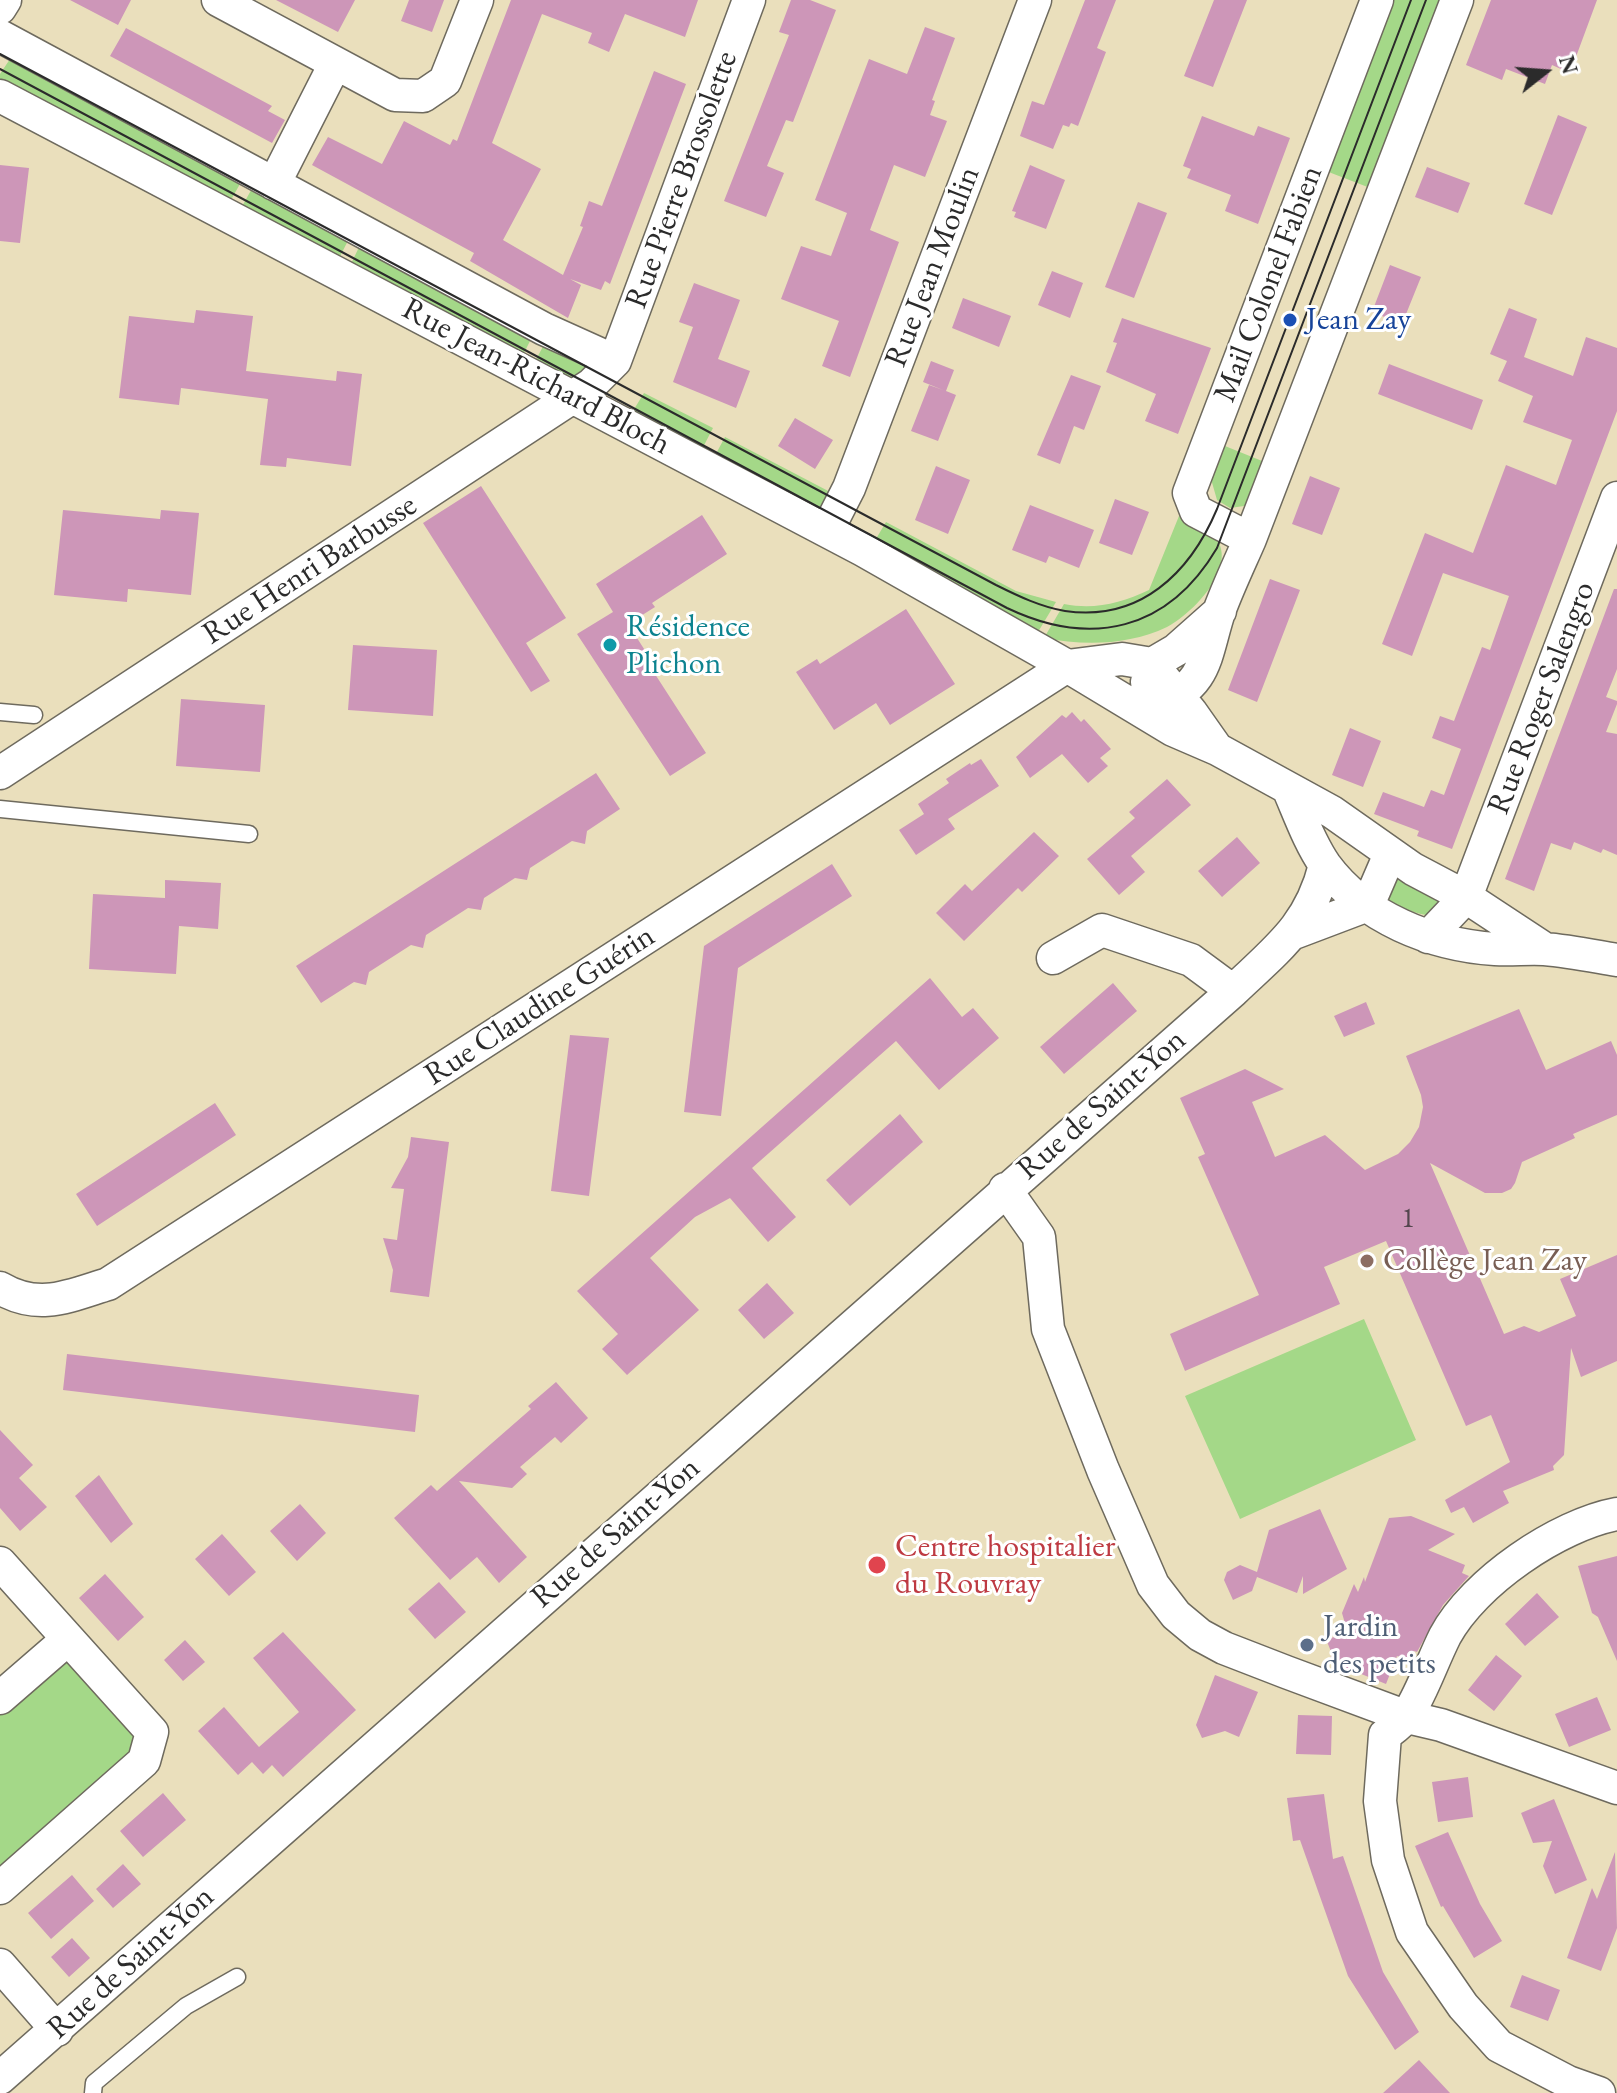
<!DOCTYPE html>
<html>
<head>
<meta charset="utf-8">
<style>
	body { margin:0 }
	#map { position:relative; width:1617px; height:2093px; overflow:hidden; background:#eadfbc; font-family:"EB Garamond",serif }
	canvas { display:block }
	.north { position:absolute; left:1505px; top:32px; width:80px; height:80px; -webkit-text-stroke:6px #fff; paint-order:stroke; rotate:73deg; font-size:22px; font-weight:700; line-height:32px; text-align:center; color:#2b2b2b }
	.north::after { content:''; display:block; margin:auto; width:28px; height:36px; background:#2b2b2b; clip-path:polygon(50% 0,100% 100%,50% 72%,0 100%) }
</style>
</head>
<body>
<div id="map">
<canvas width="1617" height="2093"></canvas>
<div class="north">N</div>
</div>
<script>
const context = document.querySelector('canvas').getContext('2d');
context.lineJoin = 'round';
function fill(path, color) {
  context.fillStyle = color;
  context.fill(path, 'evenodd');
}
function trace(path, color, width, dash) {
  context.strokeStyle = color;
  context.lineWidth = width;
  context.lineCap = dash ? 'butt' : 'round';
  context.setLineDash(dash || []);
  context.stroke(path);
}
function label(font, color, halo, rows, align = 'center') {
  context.font = font + ' "EB Garamond",serif';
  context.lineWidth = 6;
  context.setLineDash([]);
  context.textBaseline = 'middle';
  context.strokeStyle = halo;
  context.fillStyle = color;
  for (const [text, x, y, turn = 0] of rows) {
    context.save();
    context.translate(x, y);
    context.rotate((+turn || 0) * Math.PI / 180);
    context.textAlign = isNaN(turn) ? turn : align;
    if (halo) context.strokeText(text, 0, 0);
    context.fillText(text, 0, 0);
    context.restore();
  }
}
const green = new Path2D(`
	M1390,0H1451L1378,191L1326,171Z
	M14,53L244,177L228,205L0,80V74Z
	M255,183L351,235L336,264L239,212Z
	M362,241L534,333L520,361L348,270Z
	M547,339L597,367L578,383L532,367Z
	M644,393L713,428L699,455L628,419Z
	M725,437L834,494L822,512L711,463Z
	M1220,444L1272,465L1251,505L1230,508L1217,500L1211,479Z
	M1179,516C1191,521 1208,526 1216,538C1238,568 1192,614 1167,627C1129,645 1085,646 1044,638L1064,604C1095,610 1121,603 1149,590Z
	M886,522L1016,591L1056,602L1035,637L870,549Z
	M1391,868L1446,901L1434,916C1416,915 1400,907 1385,898Z
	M1364,1319L1416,1440L1240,1519L1185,1396Z
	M68,1653L142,1739V1749L0,1871V1711Z`);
const building = new Path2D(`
	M70,0H131L118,25Z
	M276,0H355L338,32Z
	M409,0H444L432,32L401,21Z
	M511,0H698L685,37L625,14L609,52L588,43L592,33L542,14L492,143L541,169L503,240L563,275L583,227L580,226L589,201L602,206L654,71L686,84L610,284L605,281L601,290L570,279L581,285L568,318L470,261L474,253L312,165L328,137L382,164L404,121L450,145L453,139L457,141Z
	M791,0H810L836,10L793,122L786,120L767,166L784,173L766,217L724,201L789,35L779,32Z
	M1085,0H1116L1097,48L1106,52L1078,126L1071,123L1069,127L1063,125L1053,149L1020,136L1032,101L1044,105Z
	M1214,0H1247L1213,87L1184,76Z
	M1491,0H1597L1570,73L1552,65L1545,84L1506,69L1502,80L1466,65Z
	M925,27L955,38L932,100L935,101L930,115L947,121L925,177L894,165L870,230L899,242L850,377L822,366L839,321L781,299L801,246L831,256L847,213L815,200L869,59L907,74Z
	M126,28L272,106L268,111L285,120L272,143L110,56Z
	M1558,115L1587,127L1552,215L1524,204Z
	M1202,116L1254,136L1258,126L1290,138L1258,224L1225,211L1231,195L1187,178L1191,169L1183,166Z
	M0,165L29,168L20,243L0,241Z
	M1030,165L1065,180L1046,229L1014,217L1016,212L1012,211Z
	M1427,167L1470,183L1458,213L1415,197Z
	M1138,202L1167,213L1134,298L1105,287Z
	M1390,265L1421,277L1402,324L1372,312Z
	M1052,271L1083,283L1070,318L1038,305Z
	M694,283L740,300L718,359L750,371L736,408L673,382L693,327L679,322Z
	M963,298L1011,316L999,347L952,328Z
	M1509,308L1537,319L1524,357L1573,376L1586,337L1617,348V411L1452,849L1417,836L1419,831L1374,814L1383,792L1424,807L1431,790L1444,795L1461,749L1432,738L1440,716L1454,721L1482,647L1490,650L1509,596L1443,573L1412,656L1382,644L1425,533L1473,553L1506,465L1556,485L1572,440L1523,422L1533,396L1498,381L1507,361L1490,354Z
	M196,310L253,316L246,371L336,381L337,371L362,374L351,466L287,458L286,467L260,465L268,399L181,388L179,405L119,398L129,316L194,323Z
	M1122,318L1211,348L1178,434L1145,421L1156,394L1106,372L1117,343L1113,342Z
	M931,361L954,370L946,391L956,395L938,441L911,431L929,385L943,390L923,382Z
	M1389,364L1483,400L1472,430L1378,394Z
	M1071,375L1101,386L1084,430L1074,426L1060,464L1037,455Z
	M795,418L833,440L815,469L778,446Z
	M936,466L970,480L948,534L915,520Z
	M1310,476L1340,488L1322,535L1292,524Z
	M481,486L566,618L526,643L550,681L531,692L423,523Z
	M1115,499L1149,512L1132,555L1099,543Z
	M1030,505L1094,530L1079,568L1049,556L1046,563L1012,550Z
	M63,510L160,519L161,510L199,513L191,595L128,589L127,602L54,595Z
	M702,515L727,554L652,603L655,607L628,624L646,652L642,654L706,753L670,776L577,634L613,612L596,584Z
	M1270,579L1300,590L1257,702L1228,690Z
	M1614,589H1617V669L1606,697L1617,701V704L1606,732L1617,734V855L1603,849L1601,853L1574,842L1571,850L1551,843L1534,891L1505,879Z
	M906,609L955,684L890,725L876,703L834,730L796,672L817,659L820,664Z
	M353,645L437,650L433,716L348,710Z
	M181,699L265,705L260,772L176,766Z
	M1072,712L1081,722L1084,719L1111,749L1100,758L1108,766L1088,783L1062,754L1030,778L1016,757L1062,715L1066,718Z
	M1350,728L1381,741L1363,787L1332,775Z
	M981,759L999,786L948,819L955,829L916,855L899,830L924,814L918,804L949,783L946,779L970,763L971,765Z
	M596,773L620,809L587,831L585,844L572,841L530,868L527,880L515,878L484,898L481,910L468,908L426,935L423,948L411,945L369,972L366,985L354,982L321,1003L296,966Z
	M1167,779L1191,805L1131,856L1145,872L1119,895L1087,859L1135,818L1129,812Z
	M1034,832L1059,856L1022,892L1018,888L964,941L936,913L965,884L972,891Z
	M1237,837L1260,863L1222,897L1198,871Z
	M832,864L852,896L738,968L721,1116L684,1112L704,946Z
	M165,880L221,883L218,929L179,926L176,974L89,969L93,894L165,898Z
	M930,978L962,1017L973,1008L999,1038L939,1090L896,1041L752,1168L796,1217L768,1242L730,1198L695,1217L650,1258L699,1310L627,1375L602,1349L618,1334L577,1291Z
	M1113,983L1137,1011L1064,1074L1040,1047Z
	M1366,1002L1375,1024L1344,1037L1334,1016Z
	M1519,1009L1546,1070L1611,1041L1617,1055V1115L1573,1134L1575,1138L1522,1162L1515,1183L1511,1189L1502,1193H1485L1430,1163L1504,1334L1524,1326L1539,1332L1576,1316L1560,1279L1617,1255V1361L1581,1377L1571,1348L1564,1455L1553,1466L1554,1470L1503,1491L1509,1503L1473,1523L1464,1507L1451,1513L1445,1500L1510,1462L1491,1415L1466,1426L1386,1241L1324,1267L1340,1304L1185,1371L1170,1334L1259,1295L1198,1157L1205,1154L1180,1098L1245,1069L1284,1089L1252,1102L1275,1157L1325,1135L1365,1170L1398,1154L1410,1142L1419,1127L1423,1107L1421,1095L1406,1056Z
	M570,1035L609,1038L589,1196L551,1191Z
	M215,1103L236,1135L97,1226L76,1194Z
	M900,1114L923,1142L850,1206L826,1180Z
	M411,1137L449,1142L429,1297L390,1292L393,1270L383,1238L397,1240L404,1189L391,1188L408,1157Z
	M767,1283L794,1313L764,1339L738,1310Z
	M67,1354L419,1395L415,1432L63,1390Z
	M556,1382L588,1418L561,1443L555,1437L520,1467L527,1474L512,1488L459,1481L527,1557L499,1583L477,1557L450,1580L394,1518L431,1485L437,1491L531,1409L528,1406Z
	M0,1430L33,1465L19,1478L47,1507L20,1531L0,1508Z
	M99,1475L133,1524L111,1543L75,1496Z
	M300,1504L326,1533L297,1561L270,1531Z
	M1320,1509L1347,1569L1303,1594V1576L1297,1593L1257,1577L1252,1591L1233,1600L1224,1580L1227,1572L1240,1565L1257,1572L1269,1530Z
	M1411,1516L1455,1534L1428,1550L1465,1565L1462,1573L1469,1576L1443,1605L1417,1652L1414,1651L1411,1661L1397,1656L1386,1684L1329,1661L1332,1654L1326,1639L1348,1634L1342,1613L1354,1584L1358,1592L1364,1577L1365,1582L1389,1518Z
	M222,1534L256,1572L229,1596L195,1559Z
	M1617,1556V1661L1598,1617L1592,1613L1578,1566Z
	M105,1574L144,1617L118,1641L79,1598Z
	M439,1582L466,1612L435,1639L408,1609Z
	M1537,1593L1559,1617L1525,1646L1505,1624Z
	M283,1632L356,1710L283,1777L272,1765L263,1774L252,1762L238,1775L198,1731L224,1707L259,1747L299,1712L253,1658Z
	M185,1640L205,1662L183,1681L164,1660Z
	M1496,1655L1522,1676L1494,1711L1468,1690Z
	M1215,1675L1258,1692L1239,1737L1225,1731L1202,1738L1196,1725Z
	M1597,1697L1611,1730L1569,1747L1555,1714Z
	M1298,1715L1332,1716L1331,1755L1296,1754Z
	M1468,1777L1473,1817L1438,1822L1432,1782Z
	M163,1793L186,1820L143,1857L120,1831Z
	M1324,1794L1333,1859L1343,1856L1383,1972L1419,2032L1395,2050L1348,1976L1300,1840L1293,1841L1287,1798Z
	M1554,1799L1587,1880L1555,1894L1543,1866L1552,1841L1533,1843L1521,1813Z
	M1448,1832L1480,1904L1502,1941L1474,1958L1443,1906L1441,1907L1415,1846Z
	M1615,1852L1617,1928L1601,1971L1567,1958L1592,1888L1597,1899Z
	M123,1864L141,1884L113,1908L96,1889Z
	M72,1875L94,1901L51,1939L28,1913Z
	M72,1938L90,1958L69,1977L51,1957Z
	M1522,1975L1560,1990L1548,2021L1510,2007Z
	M1419,2060L1450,2093H1383Z`);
const service = new Path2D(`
	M0,712L34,715
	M0,809L249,834
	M93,2093L94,2083L186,2006L237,1977`);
const minor = new Path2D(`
	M218,0L395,95L423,96L445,81L477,0
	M0,8L5,0
	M0,36L544,329L615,361
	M0,96L863,550L1067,666L1173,730L1217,749L1332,812L1413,869L1466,897L1545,949
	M274,184L335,64
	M827,531L849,488L1035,0
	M1250,539L1196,511L1189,493L1377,0
	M1147,682L1152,664L1176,650L1220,611
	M1157,703C1209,687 1205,652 1220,609C1229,585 1240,562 1250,539L1457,0
	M0,773L591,385L615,361L749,0
	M1288,788C1299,813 1309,842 1325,865C1364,918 1432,945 1495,949C1512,950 1528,948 1544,949C1569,951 1593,956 1617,960
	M1368,905L1390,854
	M1294,933L1368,905
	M1428,937L1466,897L1617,498
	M1053,958L1102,930L1191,960L1233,991
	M1005,1189L1039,1237L1048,1329L1103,1470L1153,1585L1176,1615L1200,1635L1224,1648L1286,1672L1407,1717L1441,1725L1617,1788
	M0,1288C39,1311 69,1296 108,1284L1067,666L1122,659L1152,664L1191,712L1217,749
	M0,1563L152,1732L144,1761L0,1888
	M0,1698L68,1639
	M0,1965L57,2030
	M0,2078L1233,991C1277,949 1310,926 1325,865
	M1599,2093L1568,2082L1499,2046L1463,2006L1412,1932L1388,1860L1380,1801L1385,1735C1393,1729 1403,1722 1408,1714C1423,1690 1432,1662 1445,1636C1474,1582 1558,1525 1617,1514`);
const tram = new Path2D(`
	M0,54L996,585C1018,596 1041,607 1065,611C1140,622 1190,573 1217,509L1411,0
	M0,69L1007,608C1091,648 1168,631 1217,548L1426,0`);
const markers = [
	[1290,320,8,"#1a4fb4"],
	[610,645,8,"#0f9aa8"],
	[1367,1261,8,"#8d6e63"],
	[877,1565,10,"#e0444e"],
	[1307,1645,8,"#5c6f8a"]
];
const numberNames = [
	["1",1408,1219]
];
const streetNames = [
	["Rue Pierre Brossolette",682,180,-70],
	["Rue Jean Moulin",933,267,-69],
	["Mail Colonel Fabien",1269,284,-69],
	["Rue Jean-Richard Bloch",536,377,28],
	["Rue Henri Barbusse",310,570,-33],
	["Rue Roger Salengro",1542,698,-69],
	["Rue Claudine Guérin",540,1006,-33],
	["Rue de Saint-Yon",1102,1105,-41],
	["Rue de Saint-Yon",616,1533,-41],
	["Rue de Saint-Yon",131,1963,-42]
];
const transitNames = [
	["Jean Zay",1306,320]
];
const cultureNames = [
	["Résidence",626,627],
	["Plichon",626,664]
];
const educationNames = [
	["Collège Jean Zay",1383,1261]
];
const healthNames = [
	["Centre hospitalier",895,1547],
	["du Rouvray",895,1584]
];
const serviceNames = [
	["Jardin",1323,1627],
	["des petits",1323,1664]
];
fill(green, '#a4d888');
fill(building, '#cd96b8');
trace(service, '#6e6a5e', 19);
trace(minor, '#6e6a5e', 35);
trace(service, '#fff', 16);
trace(minor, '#fff', 32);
trace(tram, '#2b2b2b', 2);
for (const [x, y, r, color] of markers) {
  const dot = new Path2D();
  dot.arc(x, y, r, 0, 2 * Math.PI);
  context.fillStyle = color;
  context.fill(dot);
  trace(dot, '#fff', 3);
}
label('28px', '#54464e', null, numberNames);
label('32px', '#2b2b2b', '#fff', streetNames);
label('32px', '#164399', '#fff', transitNames, 'left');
label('32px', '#0d838f', '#fff', cultureNames, 'left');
label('32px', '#785e54', '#fff', educationNames, 'left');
label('32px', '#be3a42', '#fff', healthNames, 'left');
label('32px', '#4e5e75', '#fff', serviceNames, 'left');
</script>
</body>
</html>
